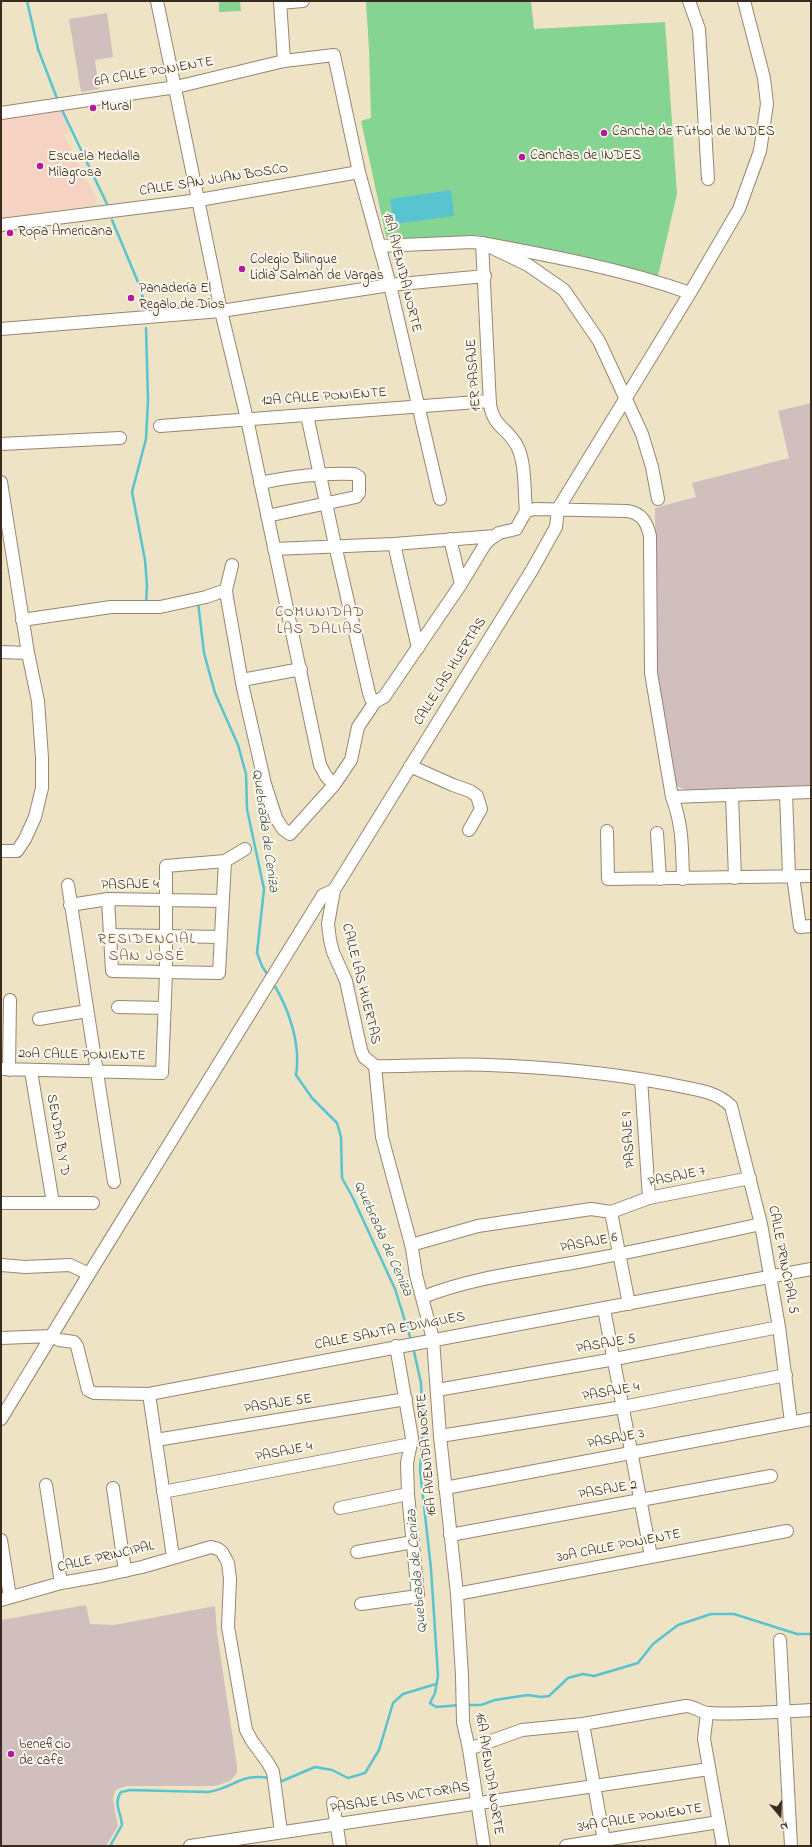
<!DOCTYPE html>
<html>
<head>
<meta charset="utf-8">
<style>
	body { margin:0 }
	#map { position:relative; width:812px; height:1847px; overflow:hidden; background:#eee4c5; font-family:"Indie Flower",sans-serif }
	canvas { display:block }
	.frame { position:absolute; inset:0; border:2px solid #3b2a1e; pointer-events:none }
	.north { position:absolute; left:760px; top:1795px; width:40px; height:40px; -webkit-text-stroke:3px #fbf7ec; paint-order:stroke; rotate:161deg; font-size:11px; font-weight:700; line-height:16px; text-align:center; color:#3b2a1e }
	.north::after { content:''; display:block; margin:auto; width:14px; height:18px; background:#3b2a1e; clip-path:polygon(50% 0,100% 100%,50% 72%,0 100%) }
</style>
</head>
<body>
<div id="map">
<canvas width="812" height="1847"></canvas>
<div class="frame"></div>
<div class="north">N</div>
</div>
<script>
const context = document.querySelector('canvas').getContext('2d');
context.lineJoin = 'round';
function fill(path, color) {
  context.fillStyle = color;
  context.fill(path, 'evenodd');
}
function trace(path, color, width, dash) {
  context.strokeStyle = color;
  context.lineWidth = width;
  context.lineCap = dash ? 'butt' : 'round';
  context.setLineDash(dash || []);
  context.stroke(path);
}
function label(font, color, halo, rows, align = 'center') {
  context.font = font + ' "Indie Flower",sans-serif';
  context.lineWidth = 4;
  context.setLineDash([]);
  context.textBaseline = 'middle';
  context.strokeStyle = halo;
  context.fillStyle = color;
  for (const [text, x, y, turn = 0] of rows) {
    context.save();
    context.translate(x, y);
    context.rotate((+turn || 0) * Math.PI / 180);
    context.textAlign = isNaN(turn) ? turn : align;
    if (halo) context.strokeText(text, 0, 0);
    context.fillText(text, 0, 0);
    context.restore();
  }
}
const built = new Path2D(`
	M60,110L70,132L64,135L95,196L96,205L1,219V118Z`);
const industrial = new Path2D(`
	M107,13L113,57L95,60L99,89L81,92L69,19Z
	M811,403V786L689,791L674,785L656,666L655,508L696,497L692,483L789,458L778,411Z
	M86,1605L90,1624L114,1625L215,1606L217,1633L237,1766V1773L230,1781L215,1786H128L120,1788L115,1791L113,1800L118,1826L106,1846H1V1620Z`);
const green = new Path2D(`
	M219,1H240L241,11L219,12Z
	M531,1L534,29L665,22L677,194L658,276L477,235L393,240L386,237L361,121L371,118L369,49L366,2Z`);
const water = new Path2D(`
	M451,190L454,216L394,224L390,199Z`);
const stream = new Path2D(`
	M27,1L38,49L58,101
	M61,108L107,204
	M112,220L138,282L146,307
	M146,328L148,400L146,439L132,492L145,560L147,586L146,604
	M198,602L204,653L215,693L238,745L246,774L247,809L264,889L257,953L262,966L269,977
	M273,983C289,1009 301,1044 296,1075L312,1098L337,1123L341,1137L342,1178L353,1198L395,1289L411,1340
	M413,1347L421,1383L423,1428L420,1470L431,1569L438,1676L435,1693L430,1703L436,1707L460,1705
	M467,1705H481L495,1700L528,1695L541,1697L549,1696L568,1678L583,1674L594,1676L638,1663L653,1644L678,1625L711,1614H734L797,1634H811
	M278,1780L282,1781L315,1767L332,1770L348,1778L365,1773L379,1750L393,1703L403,1694L436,1684
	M110,1846L122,1825C121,1812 113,1803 121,1792L130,1790L208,1792C235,1788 239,1773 270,1778`);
const minor = new Path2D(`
	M157,1L221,311L247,419L320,765L326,776L334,785L290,834L283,829L276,818L265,784L243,688L227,598L226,590L232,565
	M280,1L284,61
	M689,1L699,29L708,179
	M744,1L764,78L767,104L760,151L739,209L690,293L558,509L556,527L532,570L334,890L328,924L330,940L333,952L346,981L361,1050L364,1057L375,1066C413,1067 451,1063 488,1065C548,1067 610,1073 669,1084C691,1089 715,1090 731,1106L761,1224L779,1327L791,1422
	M280,3L303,1
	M1,113L176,87L284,61L334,55L359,172L390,285L440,499
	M1,225L199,200L359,172
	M482,243L490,405C494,428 508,428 517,446C526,462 524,493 526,511L535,509L627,511C642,513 647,523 650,536L651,673L672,797C683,826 682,848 683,879
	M482,243L528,265L564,290L599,341L642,434L652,467L658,499
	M379,246L472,242L482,243C552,256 623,269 690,293
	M1,329L221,311L390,285L485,276
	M307,415L335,545L369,693L371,699L375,702L384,697L461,584L484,546L489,540L499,533L516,529L526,511
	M160,426L490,401
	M1,444L120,438
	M1,482L28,653L38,701L42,758V788L35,817L25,839L17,851H1
	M260,483C294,476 320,473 354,474L359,477V493L356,497L267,516
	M450,539L461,584
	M394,544L418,648
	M274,549L394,544L495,536
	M22,620L111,607H160L206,597L226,590
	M1,652L28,653
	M242,680L301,669
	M410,766L453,785L470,791L477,796L481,809L469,830
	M334,785L351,760L358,727L375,702
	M786,793L789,876
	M732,795L735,878
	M672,797L811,792
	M607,831L608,879L811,876
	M657,833L660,879
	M793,876L800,927L811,926
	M68,885L114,1182
	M108,899L112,971L219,973L225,861
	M70,905L108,899L222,901
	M109,935L220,937
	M118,1007L165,1008
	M39,1019L87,1011
	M375,1066L382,1137L412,1248L416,1275L433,1339L440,1436L457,1594L462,1676L463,1722L469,1749L484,1846
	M1,1069L162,1073L166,973V866L225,861L245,849
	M9,1070L10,1000
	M31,1071L53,1203
	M641,1079L649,1198
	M1,1203H93
	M611,1212L629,1304
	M411,1245L478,1226L591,1209L611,1212L649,1198L750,1178
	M1,1265L25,1267L70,1265L89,1274
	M423,1297C474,1277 529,1271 583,1261C642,1250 702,1237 761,1224
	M604,1309L651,1556
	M1,1338L52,1336L59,1340L74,1342L77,1346L88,1390L94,1393L149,1394L811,1269
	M437,1390L615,1359L779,1327
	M149,1394L173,1557
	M1,1419L89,1274L323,895L334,890
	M440,1436L623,1407L786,1375
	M156,1440L406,1399
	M46,1485L61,1583
	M113,1488L125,1571
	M445,1488L811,1419
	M163,1492L411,1444
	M340,1508L408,1494
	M450,1535L771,1476
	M1,1540L10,1597
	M357,1552L413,1542
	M457,1594L787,1531
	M1,1600L61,1583L101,1576L142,1567L211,1547L218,1549L222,1552L228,1563L230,1579L228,1627L246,1730L252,1741L268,1763L273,1772L281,1832
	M361,1604L418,1596L408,1494L407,1463L412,1438L396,1346
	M780,1640L791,1846
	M707,1713L704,1739L723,1846
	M583,1724L605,1846
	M469,1749L522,1730L583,1724L686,1706C694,1706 701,1713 709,1713C743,1715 777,1712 811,1710
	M333,1803L340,1846
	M190,1846L709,1769
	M566,1846L719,1822`);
const markers = [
	[93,108,4,"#b5179e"],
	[604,133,4,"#b5179e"],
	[522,157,4,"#b5179e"],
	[40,166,4,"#b5179e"],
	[10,233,4,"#b5179e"],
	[242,269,4,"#b5179e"],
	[131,298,4,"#b5179e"],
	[11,1754,4,"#b5179e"]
];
const streetNames = [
	["6A CALLE PONIENTE",154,73,-10],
	["CALLE SAN JUAN BOSCO",214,181,-9],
	["18A AVENIDA NORTE",401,273,76],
	["1ER PASAJE",475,375,-94],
	["12A CALLE PONIENTE",324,398,-4],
	["CALLE LAS HUERTAS",451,672,-58],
	["PASAJE 4",130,886,-1],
	["CALLE LAS HUERTAS",360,984,76],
	["20A CALLE PONIENTE",82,1056,1],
	["SENDA B Y D",57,1135,80],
	["PASAJE 9",630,1140,-94],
	["PASAJE 7",677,1178,-12],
	["PASAJE 6",589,1244,-11],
	["CALLE PRINCIPAL 5",782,1260,79],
	["CALLE SANTA EDIVIGUES",390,1332,-11],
	["PASAJE 5",606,1345,-10],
	["PASAJE 4",611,1393,-10],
	["PASAJE 5E",278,1405,-9],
	["PASAJE 3",616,1440,-11],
	["PASAJE 4",284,1453,-11],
	["16A AVENIDA NORTE",428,1455,-95],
	["PASAJE 2",608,1491,-10],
	["30A CALLE PONIENTE",619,1547,-11],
	["CALLE PRINCIPAL",106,1558,-13],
	["16A AVENIDA NORTE",488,1774,81],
	["PASAJE LAS VICTORIAS",400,1799,-9],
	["34A CALLE PONIENTE",640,1819,-9]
];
const poiNames = [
	["Mural",101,108],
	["Cancha de Fútbol de INDES",612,133],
	["Canchas de INDES",530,157],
	["Escuela Medalla",48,158],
	["Milagrosa",48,174],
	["Ropa Americana",18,233],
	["Colegio Bilingue",250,261],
	["Lidia Salman de Vargas",250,277],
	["Panadería El",139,290],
	["Regalo de Dios",139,306],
	["beneficio",19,1746],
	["de cafe",19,1762]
];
const neighbourhoodNames = [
	["COMUNIDAD",320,614],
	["LAS DALIAS",320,631],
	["RESIDENCIAL",147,941],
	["SAN JOSÉ",147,958]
];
const waterNames = [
	["Quebrada de Ceniza",264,831,82],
	["Quebrada de Ceniza",382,1239,66],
	["Quebrada de Ceniza",418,1571,-95]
];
fill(built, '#f5d2c2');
fill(industrial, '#d1bfbd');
fill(green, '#86d492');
fill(water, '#57c4cf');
trace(stream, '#57c4cf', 2.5);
trace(minor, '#948772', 14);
trace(minor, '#fff', 12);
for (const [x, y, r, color] of markers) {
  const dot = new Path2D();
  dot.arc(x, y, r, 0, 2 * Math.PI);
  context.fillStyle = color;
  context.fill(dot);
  trace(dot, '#fbf7ec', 1.5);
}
label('14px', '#3b2a1e', '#fbf7ec', streetNames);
label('14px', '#3b2a1e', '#fbf7ec', poiNames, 'left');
context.letterSpacing = '1px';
label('15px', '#73534a', '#fbf7ec', neighbourhoodNames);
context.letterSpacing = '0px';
label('italic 15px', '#435853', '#fbf7ec', waterNames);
</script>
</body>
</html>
